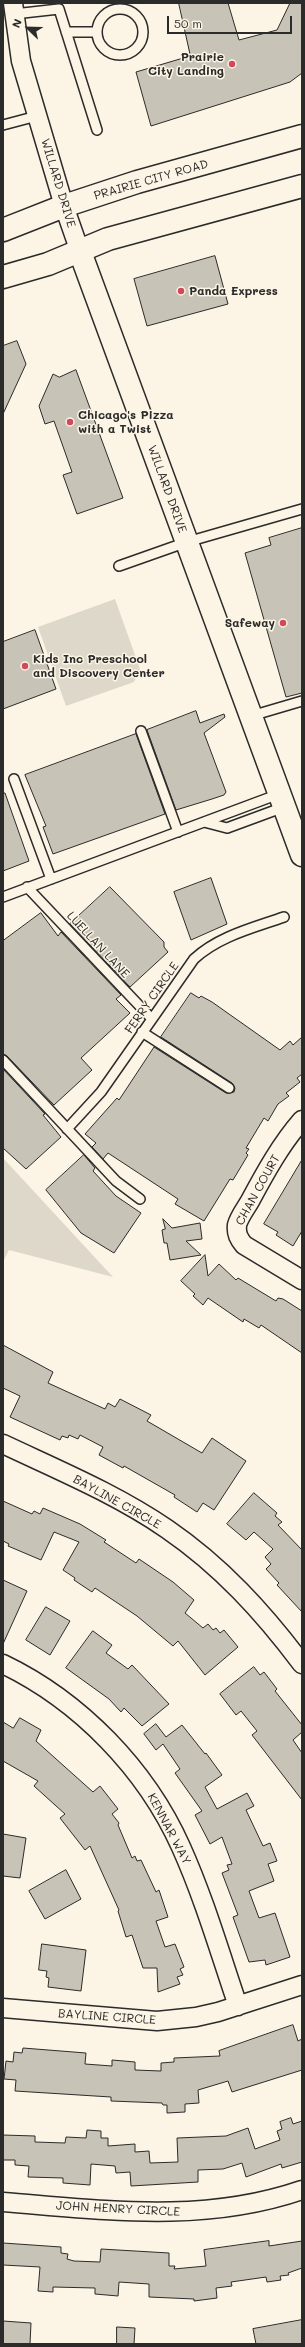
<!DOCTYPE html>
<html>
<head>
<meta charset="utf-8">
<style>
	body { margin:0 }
	#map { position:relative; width:305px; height:2347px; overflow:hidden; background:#fcf5e5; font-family:Mali,sans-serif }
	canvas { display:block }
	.frame { position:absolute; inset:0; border:4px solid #2b2b2b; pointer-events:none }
	.north { position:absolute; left:8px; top:8px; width:40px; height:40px; -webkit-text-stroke:3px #fcf5e5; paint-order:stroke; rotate:293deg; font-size:11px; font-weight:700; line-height:16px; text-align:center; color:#2b2b2b }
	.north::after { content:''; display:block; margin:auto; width:14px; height:18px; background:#2b2b2b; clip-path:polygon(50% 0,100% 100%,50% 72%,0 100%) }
	.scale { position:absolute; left:167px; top:16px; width:125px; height:18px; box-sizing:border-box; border:2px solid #2b2b2b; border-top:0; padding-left:5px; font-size:12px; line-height:14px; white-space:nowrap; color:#2b2b2b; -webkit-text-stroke:3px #fcf5e5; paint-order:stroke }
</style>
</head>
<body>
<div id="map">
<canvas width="305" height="2347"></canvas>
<div class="frame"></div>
<div class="north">N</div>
<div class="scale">50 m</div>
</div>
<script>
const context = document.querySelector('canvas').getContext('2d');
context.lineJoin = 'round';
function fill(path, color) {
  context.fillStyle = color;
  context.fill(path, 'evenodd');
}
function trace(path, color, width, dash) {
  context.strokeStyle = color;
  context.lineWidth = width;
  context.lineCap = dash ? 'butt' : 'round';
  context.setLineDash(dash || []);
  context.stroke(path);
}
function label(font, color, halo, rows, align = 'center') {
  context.font = font + ' Mali,sans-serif';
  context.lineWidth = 3;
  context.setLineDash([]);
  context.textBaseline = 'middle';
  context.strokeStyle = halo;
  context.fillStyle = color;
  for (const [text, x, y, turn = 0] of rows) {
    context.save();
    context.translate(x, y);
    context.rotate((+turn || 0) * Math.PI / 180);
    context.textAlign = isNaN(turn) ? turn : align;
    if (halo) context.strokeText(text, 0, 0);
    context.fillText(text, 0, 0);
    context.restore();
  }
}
const green = new Path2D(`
	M115,599L140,669L134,682L66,706L38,627Z
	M3,1158L113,1277L9,1250L3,1262Z`);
const building = new Path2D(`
	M179,3H228L239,40L277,30L290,3H302V73L290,82L151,126L136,72L190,56Z
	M215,256L228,304L147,326L134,279Z
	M17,341L26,364L3,414V346Z
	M76,370L123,498L77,514L63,475L72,472L54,421L45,424L39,406L53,374L59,377Z
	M302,528V693L286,697L245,553L271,545L269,538Z
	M35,630L56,689L3,709V642Z
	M196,711L200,723L224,714L225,717L204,733L226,792L224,795L212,799L176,810L147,730Z
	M136,734L165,814L53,854L43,827L46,826L25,775Z
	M3,793H5L29,861L3,871Z
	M211,878L227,924L191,940L174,892Z
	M110,887L164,942V947L168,952L130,987L70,924Z
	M41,913L58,936L61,932L121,995L116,999L130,1013L81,1058L92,1070L54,1105L7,1056L3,1054V941Z
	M191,993L199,998L201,996L212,1002L280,1050L290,1041L293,1045L302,1037V1074L297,1078L300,1082L286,1093L289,1096L278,1104L268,1121L264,1118L246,1148L249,1149L246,1153L248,1155L233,1180L230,1179L204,1221L175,1204L178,1199L108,1153L103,1159L92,1147L96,1143L85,1134L117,1098L119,1100L154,1047L226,1093L234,1092L235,1088L232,1083L161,1037Z
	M3,1069L45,1114L43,1115L61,1137L26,1169L3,1148Z
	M84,1155L95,1168L93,1171L116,1196L141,1213L114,1253L81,1233L46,1190Z
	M302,1160V1231L293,1246L276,1235L278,1232L264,1224Z
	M163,1219L172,1228L200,1223L202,1239L186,1241L201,1255L170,1260L167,1243H164L162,1230L165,1229Z
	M205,1255L208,1276L219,1264L236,1280L238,1278L276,1301L278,1298L283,1299L302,1311V1353L261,1325L259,1328L244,1319L243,1322L208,1298L203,1305L193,1296L195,1294L181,1281Z
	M3,1345L53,1372L48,1383L105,1409L108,1403L115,1407L120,1399L151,1415L147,1421L202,1453L212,1438L246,1461L214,1510L203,1503L197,1512L174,1497L175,1495L124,1466L123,1468L99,1455L103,1447L80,1435L78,1439L69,1435L68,1438L62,1436L60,1440L10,1417L20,1396L3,1388Z
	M254,1493L277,1513L275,1516L282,1522L278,1525L302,1550V1612L277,1585L279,1583L266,1569L271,1564L265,1557L273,1549L254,1532L246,1540L227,1524Z
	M3,1501L32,1514L34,1511L40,1514L43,1508L80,1524L106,1540L104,1542L136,1563L139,1559L173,1582L194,1600L185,1613L203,1628L208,1624L213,1630L216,1628L220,1633L224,1630L238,1647L205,1675L178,1641L173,1646L137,1616L95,1588L92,1592L74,1580L75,1578L63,1570L79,1542L54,1532L41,1560L8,1546L9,1544L3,1541Z
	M3,1580L27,1591L3,1644Z
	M46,1607L70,1621L50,1655L26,1640Z
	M93,1631L112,1645L106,1653L128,1669L132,1665L169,1704L142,1726L124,1708L121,1712L109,1699L66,1668Z
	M254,1667L260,1675L264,1672L277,1689L275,1691L302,1725V1732L293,1740L302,1753V1800L252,1735L257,1731L241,1711L236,1715L220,1694Z
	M20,1718L41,1730L36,1741L93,1792L100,1786L118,1809L112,1814L119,1823L118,1825L132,1858L135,1856L137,1861L141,1860L156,1892L159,1890L168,1917L156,1921L165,1947L175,1944L184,1967L180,1969L183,1975L177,1977L180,1984L158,1992L157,1968H143L132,1935L126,1937L118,1911L119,1910L90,1846L85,1850L60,1818L65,1814L34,1786L38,1781L3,1761V1722L13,1728Z
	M156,1724L166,1737L182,1725L205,1754L206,1753L222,1775L205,1787L217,1809L247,1793L254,1806L246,1810L263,1846L270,1843L277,1861L268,1864L274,1881L249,1891L259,1918L275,1913L290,1957L266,1965L265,1960L249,1962L233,1917L238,1915L222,1873L229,1870L227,1865L232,1864L222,1837L210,1844L195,1815L202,1811L175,1773L180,1769L163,1744L156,1750L144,1734Z
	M3,1834L26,1838L20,1878L3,1876Z
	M66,1870L81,1899L45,1919L29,1891Z
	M42,1944L86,1950L81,1991L48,1987L49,1978L46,1977L47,1971L39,1970Z
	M293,2025L298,2041L302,2039V2070L232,2092L228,2081L198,2090L199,2103L185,2104V2112L167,2113V2105H163L162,2103L111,2101V2097L15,2091L16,2080L4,2079L6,2061L13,2062L14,2052L22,2053L23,2048L86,2053L85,2064L112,2066V2060L135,2062V2070L161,2071V2063L174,2062V2058L220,2056L219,2051Z
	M291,2118L293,2124L302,2121V2162L282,2168L281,2164L246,2177L242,2163L223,2169L198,2170V2182L131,2186L130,2172L116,2173L115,2166L91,2164L90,2185L63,2183V2178L28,2177L29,2166L15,2165V2160H3V2135L35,2136V2142L65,2143L66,2137L86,2138L87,2130L101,2131V2138H108V2146L135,2144V2152L149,2151L150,2163L178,2162L177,2138L226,2136L248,2128L255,2149L280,2140L277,2131L282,2129L280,2122Z
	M269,2241V2246L302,2241V2268L288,2273L289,2275L280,2276L281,2280L267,2282L266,2277L231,2282L232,2286L216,2288L217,2298L194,2301V2299L149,2297V2284L119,2282L118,2296L95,2294V2288L53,2287V2292L38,2291L40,2267L3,2265V2243L61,2247V2253L68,2254L67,2259L74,2261L100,2262L101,2249L169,2253V2266H175L174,2269L206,2266L204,2250Z
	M302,2320V2344H256L253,2329Z
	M3,2321L31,2323L30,2344H3Z
	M117,2327L135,2328L134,2344H117Z`);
const service = new Path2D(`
	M97 32a23 23 0 1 1 46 0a23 23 0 1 1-46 0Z
	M14,14L59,9L97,130
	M66,32H96
	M3,125L37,116
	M119,566L187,542L302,509
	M251,716L302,701
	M141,731L178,832
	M14,779L51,879
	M204,822L227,828L284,807
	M27,887L151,1018
	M3,897L279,794
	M142,1032L229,1088
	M3,1060L116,1181L140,1199
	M67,1129L101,1092L194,959C219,936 253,928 284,917`);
const minor = new Path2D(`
	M13,3L21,61L64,206L79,249
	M302,1120C281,1144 265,1173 250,1201C246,1208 239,1217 237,1225C236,1234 239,1239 244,1245L302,1280
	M3,1444C58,1470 116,1494 167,1529C221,1566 263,1612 302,1664
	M3,1664C80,1701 146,1769 181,1847C204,1898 220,1953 238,2006
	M3,2008L157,2021L196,2017L218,2012L302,1985
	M3,2202C105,2210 203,2224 302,2190`);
const tertiary = new Path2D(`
	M79,249L302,855`);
const secondary = new Path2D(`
	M3,230L64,206L137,182L302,136
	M3,277L48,264L108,239L302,186`);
const markers = [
	[232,64,4,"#d1495b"],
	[181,291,4,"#d1495b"],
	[70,422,4,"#d1495b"],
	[283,623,4,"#d1495b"],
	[25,666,4,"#d1495b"]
];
const poiNames = [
	["Prairie",224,57,"right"],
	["City Landing",224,71,"right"],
	["Panda Express",189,291],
	["Chicago's Pizza",78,415],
	["with a Twist",78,429],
	["Safeway",275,623,"right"],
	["Kids Inc Preschool",33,659],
	["and Discovery Center",33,673]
];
const streetNames = [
	["PRAIRIE CITY ROAD",151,180,-16],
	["WILLARD DRIVE",58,183,73],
	["WILLARD DRIVE",167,489,70],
	["LUELLAN LANE",98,945,47],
	["FERRY CIRCLE",152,998,-55],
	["CHAN COURT",258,1190,-61],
	["BAYLINE CIRCLE",117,1502,29],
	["KENNAR WAY",169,1829,62],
	["BAYLINE CIRCLE",107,2017,4],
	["JOHN HENRY CIRCLE",118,2209,3]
];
fill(green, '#ded8ca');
fill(building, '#c8c3b7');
trace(building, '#2b2b2b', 1);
trace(service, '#2b2b2b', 12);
trace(minor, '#2b2b2b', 21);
trace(tertiary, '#2b2b2b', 25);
trace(secondary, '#2b2b2b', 25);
trace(service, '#fcf5e5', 9);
trace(minor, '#fcf5e5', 18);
trace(tertiary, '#fcf5e5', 22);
trace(secondary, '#fcf5e5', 22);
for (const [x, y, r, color] of markers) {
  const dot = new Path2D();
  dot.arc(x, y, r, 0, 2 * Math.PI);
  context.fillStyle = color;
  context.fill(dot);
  trace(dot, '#fcf5e5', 1.5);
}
label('bold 12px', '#2b2b2b', '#fcf5e5', poiNames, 'left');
label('12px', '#2b2b2b', '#fcf5e5', streetNames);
</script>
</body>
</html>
